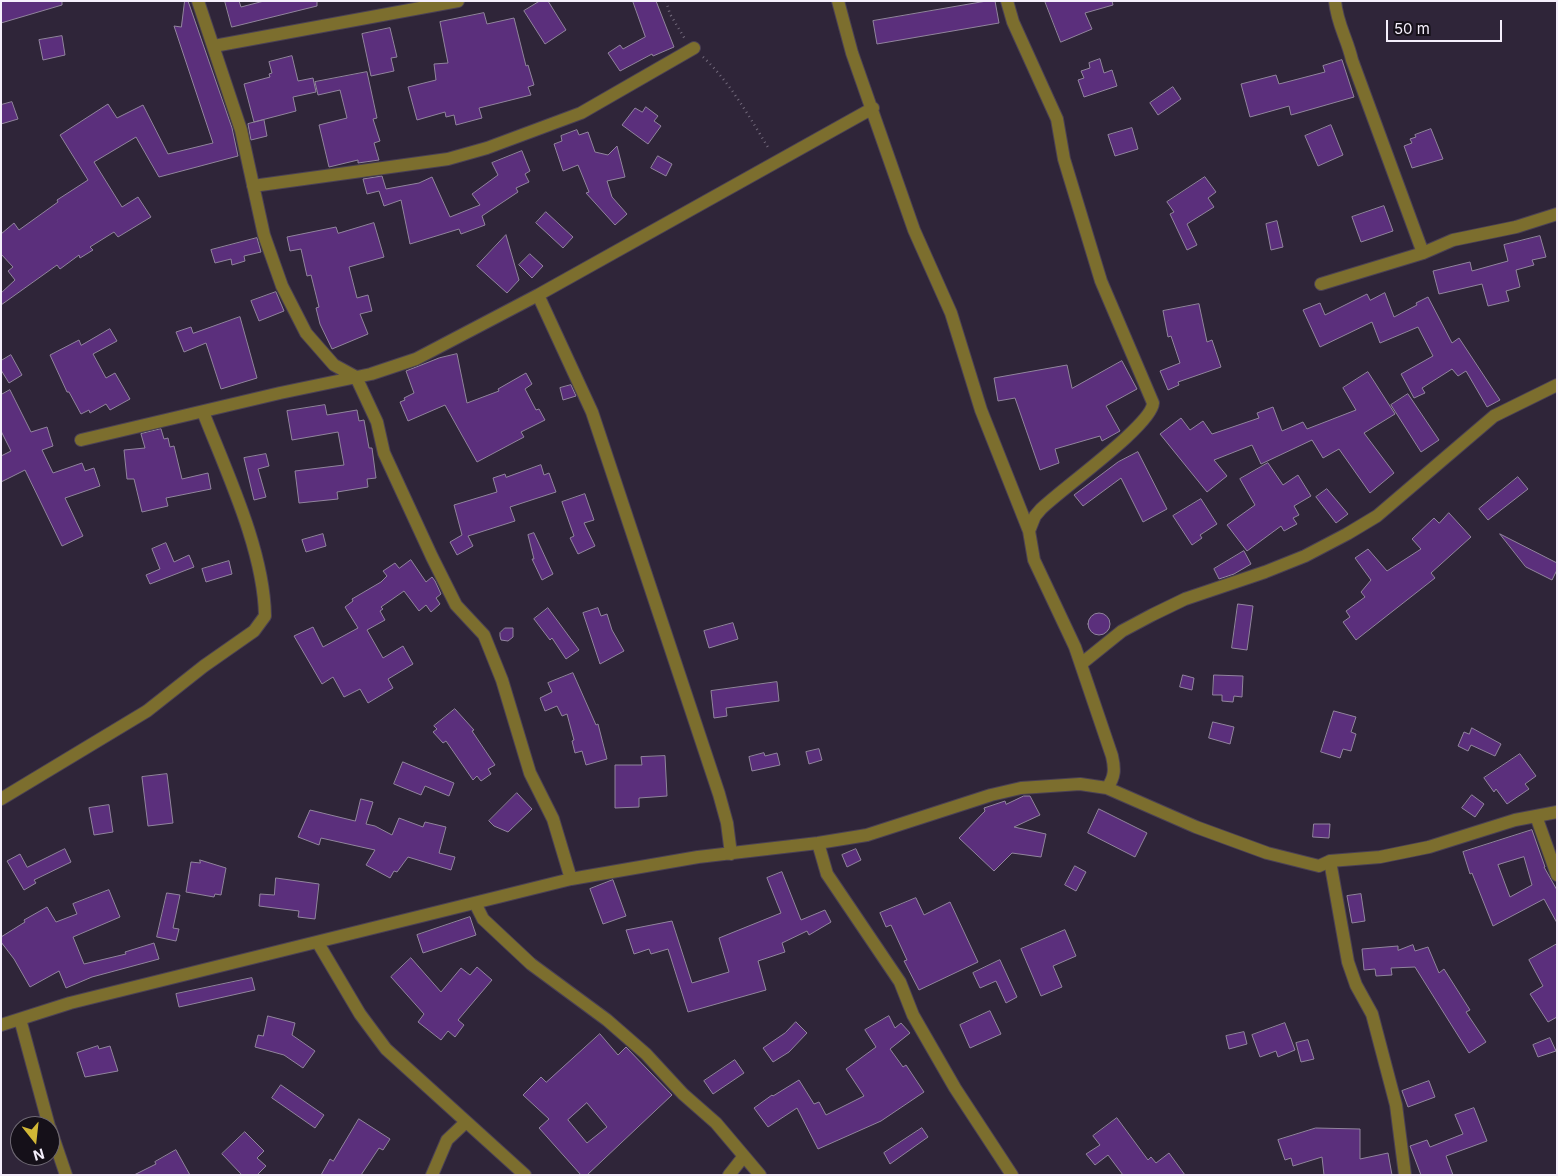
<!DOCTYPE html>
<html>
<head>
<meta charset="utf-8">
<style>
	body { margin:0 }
	#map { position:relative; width:1558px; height:1176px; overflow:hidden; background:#2f2539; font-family:Inter,sans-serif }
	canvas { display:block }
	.frame { position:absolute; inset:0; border:2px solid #f5effc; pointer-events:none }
	.north { position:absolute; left:10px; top:1116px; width:50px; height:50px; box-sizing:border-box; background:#151019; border:1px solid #6f6974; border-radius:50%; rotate:164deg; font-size:14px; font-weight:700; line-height:20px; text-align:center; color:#f5effc }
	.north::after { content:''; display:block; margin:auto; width:18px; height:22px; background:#d1b736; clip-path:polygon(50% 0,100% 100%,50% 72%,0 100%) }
	.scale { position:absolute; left:1386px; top:20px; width:116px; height:22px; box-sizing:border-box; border:2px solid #f5effc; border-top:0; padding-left:6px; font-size:15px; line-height:18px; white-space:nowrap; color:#f5effc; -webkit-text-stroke:4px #151019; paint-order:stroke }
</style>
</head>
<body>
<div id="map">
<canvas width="1558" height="1176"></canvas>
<div class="frame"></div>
<div class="north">N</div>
<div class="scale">50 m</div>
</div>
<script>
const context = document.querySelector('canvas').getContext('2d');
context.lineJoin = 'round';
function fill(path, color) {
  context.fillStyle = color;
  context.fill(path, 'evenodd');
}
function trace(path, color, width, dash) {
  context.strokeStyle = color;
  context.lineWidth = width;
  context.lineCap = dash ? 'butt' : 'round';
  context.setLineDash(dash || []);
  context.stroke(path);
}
const building = new Path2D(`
	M1,1H62V5L1,23Z
	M185,1H188L232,128L238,156L159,177L136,137L94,162L122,207L138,197L151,217L118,237L114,232L90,247L93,250L80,258L79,255L60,269L57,265L1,305V293L15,280L8,271L13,267L1,254V234L14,223L19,230L58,202L57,200L88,180L60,135L108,104L117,118L143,105L168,154L213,143L174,26L181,27Z
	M225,1H239L241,7L264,1H317V6L232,27Z
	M540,1H548L566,30L545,44L524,11Z
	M633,1H656L674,47L653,56L652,54L620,71L608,53L620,45L623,49L645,37Z
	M987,1H995L999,23L877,44L873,21Z
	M1045,1H1112L1113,5L1085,13L1092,29L1061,42Z
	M484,13L487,24L514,18L526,66L528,65L534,85L528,87L531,95L479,108L482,118L456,125L454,115L446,117L445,112L417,120L408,87L436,80L434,64L448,63L440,22Z
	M390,28L397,57L391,58L394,71L371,76L362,34Z
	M62,36L65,55L43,60L39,40Z
	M292,56L298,81L313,78L316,92L293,97L296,111L254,122L244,84L270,77L269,74L272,73L269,62Z
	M1100,59L1104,73L1112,70L1117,86L1084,97L1078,80L1084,78L1081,71L1090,68L1089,63Z
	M1342,60L1354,97L1291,115L1289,106L1250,117L1241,84L1276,75L1279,84L1325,72L1323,66Z
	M367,72L377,118L373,119L380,141L374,143L379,160L358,163V160L329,167L319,125L347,118L340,90L318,95L315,82Z
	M1173,87L1181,99L1158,115L1150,103Z
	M12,102L18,119L1,124V105Z
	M646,107L658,116L654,121L661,126L648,144L622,125L635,108L642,112Z
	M264,120L267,136L251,140L248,124Z
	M1331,125L1343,155L1318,166L1305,136Z
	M1132,128L1138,149L1115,156L1108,135Z
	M1431,129L1443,159L1412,168L1404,146L1412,143L1410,139L1416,137L1415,135Z
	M577,130L579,135L588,132L595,152L608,155L617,146L625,177L607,181L612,197L627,214L615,225L586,193L589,192L578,165L563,171L554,144L562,141L561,136Z
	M522,151L530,171L525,174L529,182L516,188L518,192L482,216L485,225L461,234L459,229L410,244L401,200L384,206L379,191L367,194L363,179L382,176L386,189L419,183L432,177L450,217L480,205L472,194L498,175L492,163Z
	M658,156L672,164L666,176L651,168Z
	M1205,177L1216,192L1208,198L1214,207L1187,224L1197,245L1187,250L1170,214L1174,212L1167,202Z
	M1384,206L1393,231L1361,242L1352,217Z
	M546,212L573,237L563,248L536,223Z
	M1277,221L1283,247L1271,250L1266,224Z
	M374,223L384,257L349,267L357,298L368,295L372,311L360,314L368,334L332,349L320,324L316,308L319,307L311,275L307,276L301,249L290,251L287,237L336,227L338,233Z
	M506,235L519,280L507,293L477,266Z
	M1540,236L1546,257L1532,260L1534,265L1516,270L1520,287L1506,291L1509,301L1488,306L1482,284L1439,294L1433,271L1470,262L1472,271L1508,261L1504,245Z
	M257,238L261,252L244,256L245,261L232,265L231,259L215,263L211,250Z
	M530,254L543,266L532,278L519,265Z
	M276,292L284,311L259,321L251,301Z
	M1385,293L1394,317L1417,305L1416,303L1428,297L1452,343L1459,338L1500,400L1487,407L1466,371L1458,376L1452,369L1422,388L1425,393L1414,398L1401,374L1433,356L1418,327L1380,343L1372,322L1320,347L1303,310L1320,303L1325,315L1367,294L1370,300Z
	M1199,304L1207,342L1212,340L1221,367L1178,382L1179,385L1168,390L1160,371L1180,363L1171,336L1168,337L1163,311Z
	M240,317L257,378L221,389L206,343L184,352L176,332L191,327L193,333Z
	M110,329L117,341L93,354L106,378L115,373L130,399L110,410L106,404L90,413L89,410L81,414L69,392H67L50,355L79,340L81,345Z
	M457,354L467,403L499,391L498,389L526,373L532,384L525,389L536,410L539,409L545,420L521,432L524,437L477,462L445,405L408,421L400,402L405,400L404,398L414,393L406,371L439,358Z
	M11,355L22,375L9,383L1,370V361Z
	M1122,361L1137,389L1106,406L1120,431L1102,441L1100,436L1055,449L1059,463L1040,470L1015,398L998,401L994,378L1067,365L1072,388Z
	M1368,372L1395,414L1364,433L1394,473L1370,493L1339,449L1323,458L1312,440L1261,464L1252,445L1214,460L1227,476L1207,492L1160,434L1181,418L1190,430L1203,421L1212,434L1259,418L1257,413L1273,407L1282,431L1303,422L1307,429L1356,410L1343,388Z
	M571,385L576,396L563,400L560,388Z
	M10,390L31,432L47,427L53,446L42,450L53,473L82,463L85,471L94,468L100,486L65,498L83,536L62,546L25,470L1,482V456L11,451L1,431V395Z
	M1408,394L1439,440L1421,452L1391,405Z
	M325,405L327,415L357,410L359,421L364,420L369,448H372L376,478L367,479L368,487L337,492L338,499L299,503L295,471L344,465L338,432L292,440L287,411Z
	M161,429L164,439L168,438L170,447L174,446L182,479L208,473L211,489L166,498L168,506L142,512L134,479H127L124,450L145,448L141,434Z
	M1138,452L1167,509L1143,522L1121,478L1083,506L1074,495L1118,462Z
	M266,454L269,466L258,469L266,497L254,500L244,458Z
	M1268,463L1283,485L1298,475L1311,496L1294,506L1299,515L1293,518L1297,524L1284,531L1281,526L1247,551L1227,525L1255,505L1240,479Z
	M541,465L544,475L549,473L556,492L510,507L515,521L468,536L473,546L457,555L450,542L462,535L454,505L497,492L493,478L505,474L506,477Z
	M1518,477L1528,489L1488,520L1479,509Z
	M1327,489L1348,514L1336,523L1316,497Z
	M585,494L594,520L584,523L595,546L578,554L570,538L574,536L562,502Z
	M1201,499L1217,524L1200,535L1202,538L1192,545L1173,516Z
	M1449,513L1471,537L1431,573L1435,578L1356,640L1343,622L1350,617L1346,611L1365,597L1361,592L1371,580L1355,558L1368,549L1387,571L1421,549L1412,539L1434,518L1439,523Z
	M534,533L553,574L542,580L532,559H534L528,535Z
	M323,534L326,546L306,552L302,540Z
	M1500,534L1557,563V570L1552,580L1526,567Z
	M166,543L174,562L189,555L194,567L150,584L146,575L160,569L152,549Z
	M1244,551L1251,564L1234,574L1219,579L1214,569Z
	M411,560L426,582L432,577L435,581L441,594L436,598L440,604L431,612L426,605L419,611L404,591L381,607L383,609L380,611L385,620L367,630L383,658L403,646L413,664L388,679L393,688L368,703L360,689L344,697L333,677L322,684L294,636L313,627L323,647L358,628L345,607L353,601L352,599L381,582L387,576L383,571L395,563L399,568Z
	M229,561L232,574L206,582L202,569Z
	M1238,604L1253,606L1247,650L1232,648Z
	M548,608L579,650L566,659L552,638L550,640L534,619Z
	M598,608L601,616L607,614L612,630L624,651L600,664L583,613Z
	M1088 624a11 11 0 1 1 22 0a11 11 0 1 1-22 0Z
	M733,623L738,639L709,648L704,631Z
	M505,628H513V637L508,641L501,640L500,636V633Z
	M573,673L596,725L598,724L607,759L586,765L582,751L575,753L572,741L574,740L567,714L562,716L557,706L545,711L540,698L552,692L548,683Z
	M1183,675L1194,678L1192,690L1180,687Z
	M1214,675L1243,676L1242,697L1234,696L1233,702L1222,701V695H1213Z
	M777,682L779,701L726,708L727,716L714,718L711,691Z
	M455,709L474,730L472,731L495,765L488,769L491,774L481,781L477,776L473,780L446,741L443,743L433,732L437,729L434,726Z
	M1334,711L1356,717L1351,732L1356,734L1351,751L1343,749L1340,758L1321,752Z
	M1213,722L1234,727L1230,744L1209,738Z
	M1472,728L1501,744L1495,756L1471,745L1468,751L1458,746L1464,732L1469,734Z
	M819,749L822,760L809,764L806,752Z
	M764,753L765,756L777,753L780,765L752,771L749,757Z
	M1520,754L1536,776L1525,784L1529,789L1507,804L1496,789L1494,792L1484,778Z
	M665,756L667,796L639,798V807L615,808V765H642L641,757Z
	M403,762L454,783L449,796L425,786L421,795L394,784Z
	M167,774L173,823L148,826L142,777Z
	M517,793L532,809L508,832L494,826L489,821Z
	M1472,795L1484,804L1475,817L1462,808Z
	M1024,796H1030L1040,815L1014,827L1046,834L1041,857L1012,853L994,871L959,838L985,811L984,808L1005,801L1006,804Z
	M361,799L373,802L366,824L375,826L392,835L399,818L423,827L425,822L446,827L439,853L455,857L451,870L408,857L397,872L394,871L390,878L366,865L375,850L321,838L319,845L298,837L310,810L355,821Z
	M109,805L113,832L94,835L89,808Z
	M1099,809L1147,833L1135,857L1088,833Z
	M1314,824H1330L1329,838L1313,837Z
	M1532,830L1545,867H1544L1557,890V923L1544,899L1493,926L1472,873L1470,874L1463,852ZM1524,857L1532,885L1510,897L1498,865Z
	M65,849L71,862L34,880L36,883L24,890L7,861L20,854L27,867Z
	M856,849L861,860L847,867L842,855Z
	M200,860L226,868L221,895L215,894L214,897L186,892L191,862L200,863Z
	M1075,866L1086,872L1076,891L1065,885Z
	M782,872L801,920L825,910L831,922L809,935L807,931L782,943L785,952L758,961L766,990L688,1012L668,949L651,954L649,949L634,954L626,930L672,921L692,983L729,972L719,938L781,913L767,878Z
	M276,878L319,884L315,919L298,917L299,911L259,906L260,894L274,895Z
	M613,880L626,916L603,924L590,889Z
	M109,890L120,917L73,937L84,964L126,954L125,952L154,943L159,959L92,977L66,988L59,971L30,987L14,959L1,942V937L25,922L24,920L47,907L56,922L77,914L73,904Z
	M167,893L180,895L173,928L179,929L176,941L157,937Z
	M1361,894L1365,921L1352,923L1347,896Z
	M916,898L924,915L950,902L978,962L919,990L904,961L907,960L891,925L886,927L880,913Z
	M470,917L476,935L423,953L417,935Z
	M1065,930L1076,956L1053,966L1062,987L1041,996L1021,949Z
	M1557,944V1017L1548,1022L1530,994L1543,986L1529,960Z
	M1413,945L1415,951L1428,947L1439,973L1444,969L1470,1010L1466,1012L1486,1042L1469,1053L1415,967L1391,968L1392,975L1376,976L1375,969L1364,970L1362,949L1398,946V950Z
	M411,958L441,992L461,968L470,975L477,967L492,980L458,1020L464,1025L455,1037L448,1031L441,1040L418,1022L424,1014L391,977Z
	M1000,960L1017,997L1006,1003L996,981L980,988L973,973Z
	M252,978L255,990L179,1007L176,994Z
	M990,1011L1001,1034L970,1048L960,1025Z
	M268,1016L295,1023L292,1035L315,1051L303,1068L284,1055L255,1047L258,1035L263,1036Z
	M889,1016L895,1028L901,1023L910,1033L890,1049L903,1067L906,1065L924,1092L881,1121L818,1149L797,1108L768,1127L754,1108L772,1095L773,1096L799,1080L814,1104L819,1102L826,1115L864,1096L846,1069L876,1047L865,1030Z
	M796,1022L807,1033L789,1052L773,1062L763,1048L785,1033Z
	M1285,1023L1295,1050L1278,1057L1276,1051L1260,1057L1252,1035Z
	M1244,1032L1247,1044L1229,1049L1226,1036Z
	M600,1034L618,1055L626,1047L672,1095L587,1175H581L539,1128L549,1119L523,1095L541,1077L546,1082ZM587,1103L607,1127L587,1143L568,1120Z
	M1550,1038L1556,1051L1538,1057L1533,1045Z
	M1308,1040L1314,1059L1301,1062L1296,1043Z
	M98,1046L99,1049L110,1046L118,1071L85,1077L77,1053Z
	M735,1060L744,1073L713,1094L704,1081Z
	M1429,1081L1435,1097L1408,1107L1402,1091Z
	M281,1085L324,1115L315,1128L272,1098Z
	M1474,1108L1487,1141L1446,1156L1453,1175H1421L1410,1146L1427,1140L1430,1147L1463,1134L1455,1115Z
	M1117,1118L1148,1160L1151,1157L1156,1163L1169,1153L1185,1175H1123L1108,1155L1095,1165L1086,1154L1100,1145L1093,1136Z
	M359,1119L390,1139L383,1150L379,1148L361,1175H321L330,1159L333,1161Z
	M922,1128L928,1137L890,1164L884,1153Z
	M1316,1128L1360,1129V1159L1388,1153L1392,1175H1324L1322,1157L1293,1166L1291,1158L1285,1160L1278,1140Z
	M245,1132L264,1151L257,1158L266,1166L257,1175H242L222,1154Z
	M176,1150L190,1175H134L156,1164L155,1162Z`);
const path = new Path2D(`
	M666,1L670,14L685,39
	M703,57C730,82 750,118 769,149`);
const minor = new Path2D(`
	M198,1L241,130L264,235L282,286L306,333L334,365L356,377L377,422L384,453L432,557L456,605L484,635L502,680L530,773L553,819L571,879
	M838,1L852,53L914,230L951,313L981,410L1029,531
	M1007,1L1013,22L1057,119L1064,159L1101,281L1153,403C1152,425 1061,489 1041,509L1035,516L1029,531L1034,560L1075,647L1112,756C1115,769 1115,777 1107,788
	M1335,1C1337,24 1347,38 1352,60L1423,253
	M214,46L458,1
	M253,186L448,159L487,148L581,113L694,48
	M1321,284L1423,253L1453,240L1516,227L1557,214
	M538,295L592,412L719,794L727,823L731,854
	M81,440L280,393L371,374L416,359L538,295L873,108
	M1081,664L1122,631L1152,615L1185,599L1265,572L1305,556L1347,534L1377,516L1494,416L1557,385
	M1,799L147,711L204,666L254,631L265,616C264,551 227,473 203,412
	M1536,816L1557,875
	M818,843L827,874L900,982L913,1015L955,1088L1012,1175
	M1330,861L1348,962L1356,985L1372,1014L1396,1105L1405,1175
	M475,903L483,919L531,964L607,1020L646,1054L683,1094L716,1123L760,1175
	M318,943L360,1014L386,1049L525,1175
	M20,1019L49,1126
	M1,1025L70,1003L571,879L698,857L818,843L867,835L991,795L1021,788L1080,784L1107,788L1196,827L1267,853L1319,866L1330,861L1380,857L1429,847L1515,820L1557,812
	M50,1128L66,1175
	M432,1175L447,1140L466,1122
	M729,1175L744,1156`);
fill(building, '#5b2f7c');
trace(building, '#91849d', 1);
trace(minor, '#4b4154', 14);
trace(path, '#746b7d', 2.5, [1, 4]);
trace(minor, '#7c6e2e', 12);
</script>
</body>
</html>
